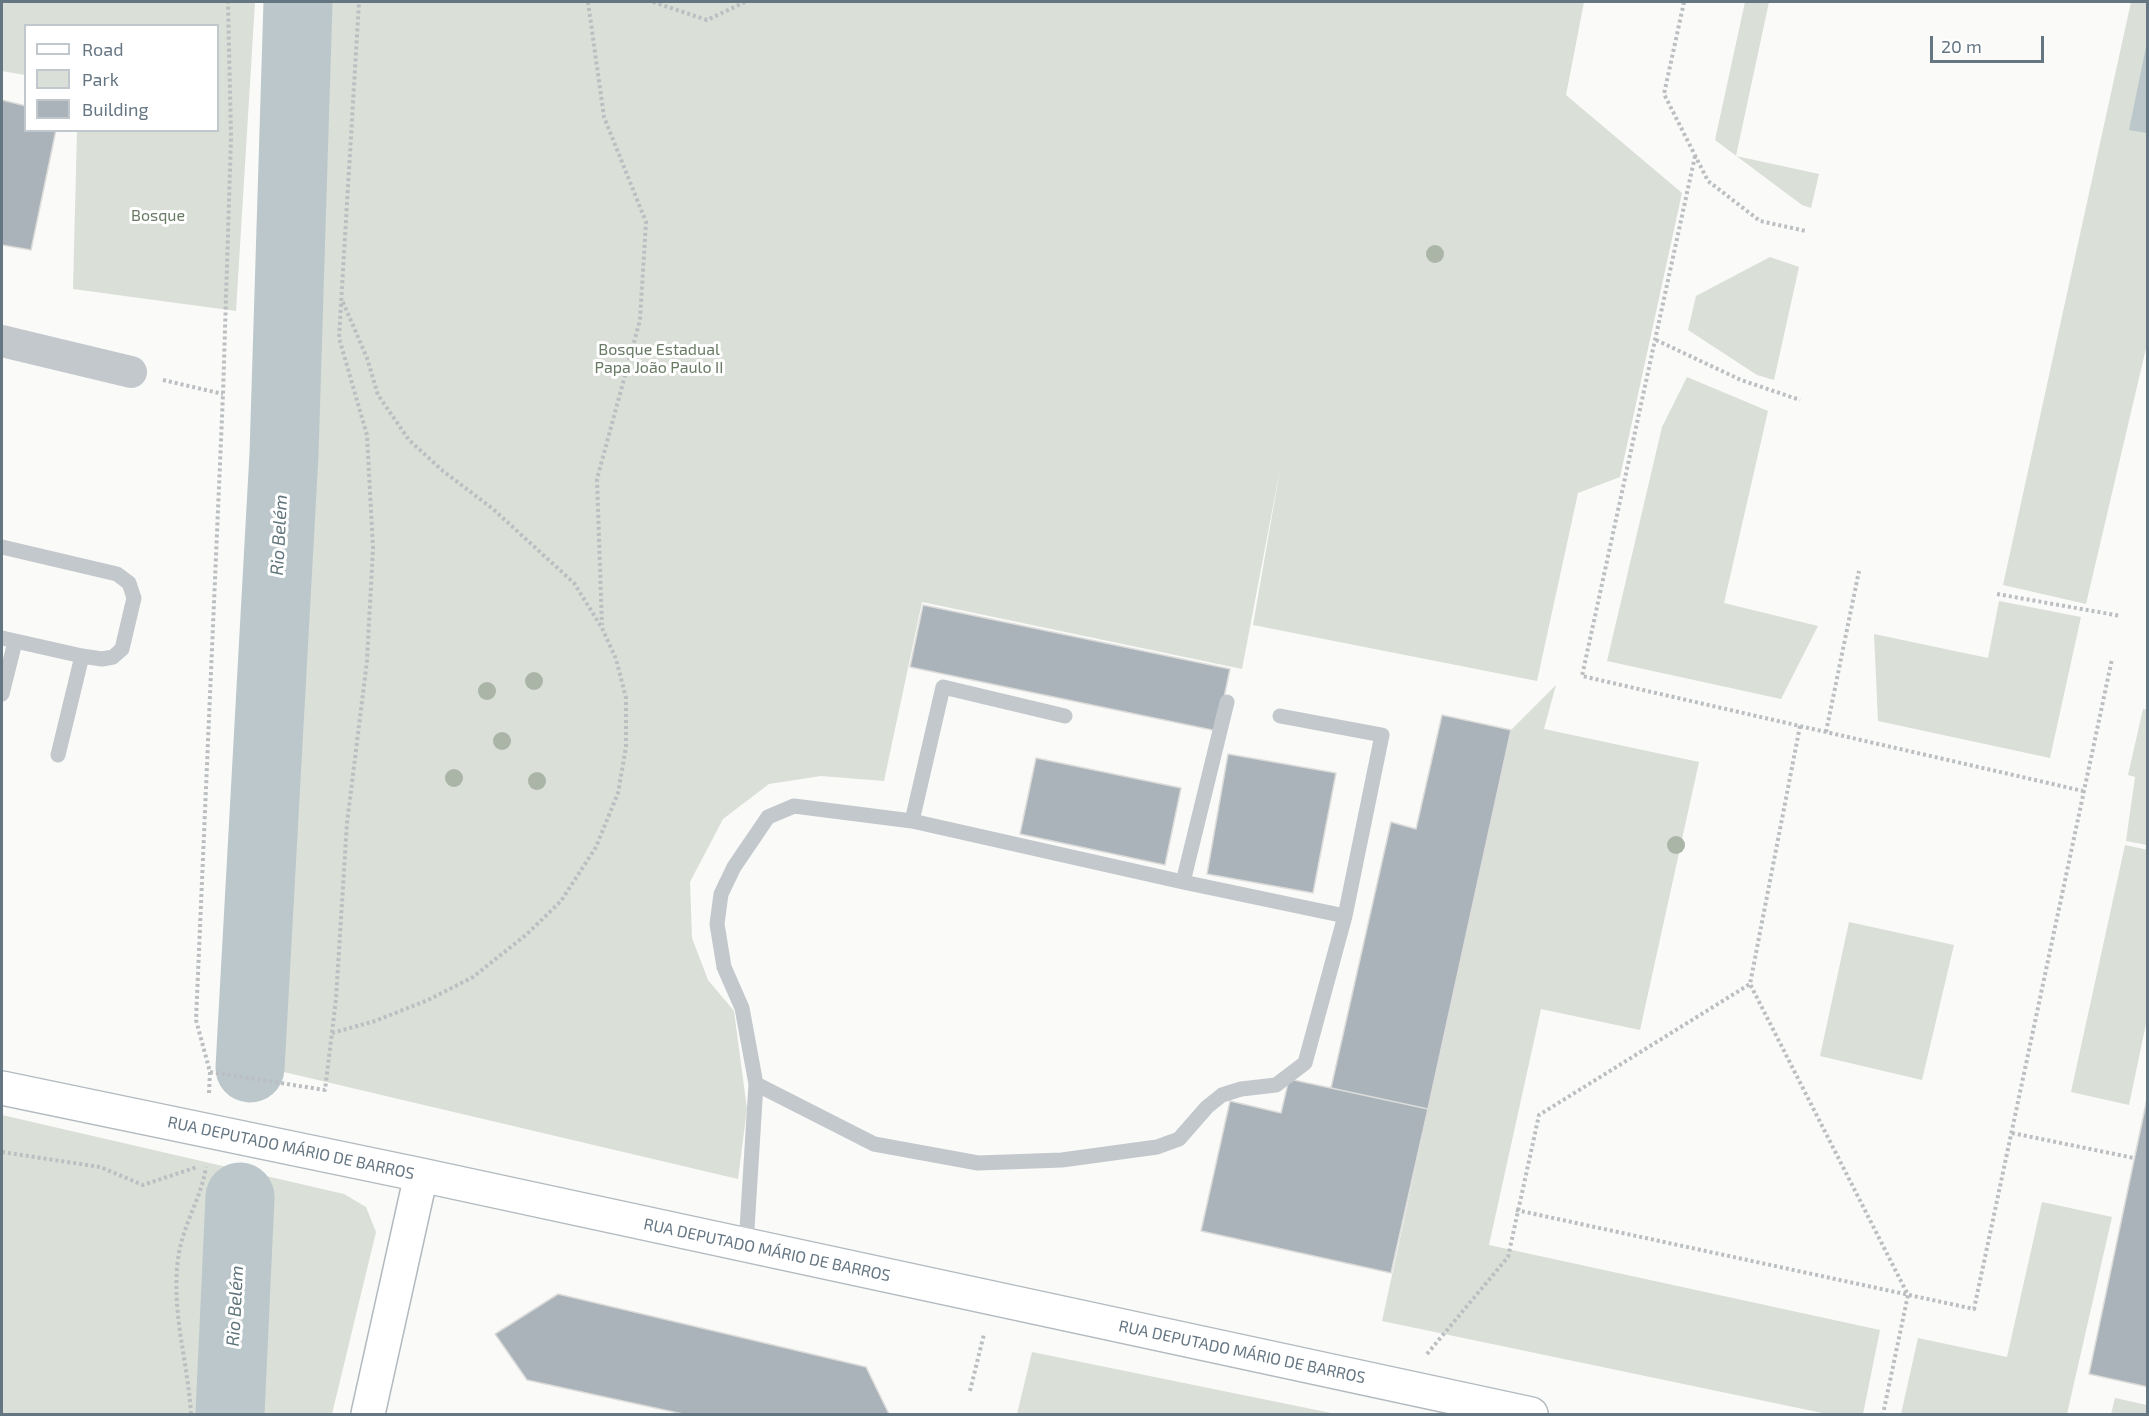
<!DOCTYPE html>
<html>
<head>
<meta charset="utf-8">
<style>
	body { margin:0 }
	#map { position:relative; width:2149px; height:1416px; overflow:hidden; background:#fafaf8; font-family:"Exo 2",sans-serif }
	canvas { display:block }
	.frame { position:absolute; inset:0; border:3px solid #657683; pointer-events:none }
	.legend { position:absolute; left:24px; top:24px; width:195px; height:108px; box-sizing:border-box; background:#fff; border:2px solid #c1c8cd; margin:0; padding:8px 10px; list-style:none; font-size:18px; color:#657683 }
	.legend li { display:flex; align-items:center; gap:12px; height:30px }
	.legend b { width:30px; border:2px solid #c1c8cd }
	.scale { position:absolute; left:1930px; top:36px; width:114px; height:27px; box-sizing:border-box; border:3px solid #657683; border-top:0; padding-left:8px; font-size:18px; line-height:21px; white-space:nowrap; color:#657683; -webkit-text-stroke:4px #fff; paint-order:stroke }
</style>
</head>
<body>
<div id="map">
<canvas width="2149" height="1416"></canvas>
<div class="frame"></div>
<ul class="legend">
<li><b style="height:8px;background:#fff"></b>Road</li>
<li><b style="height:16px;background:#dadfd7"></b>Park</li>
<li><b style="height:16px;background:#aab3b9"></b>Building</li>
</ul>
<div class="scale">20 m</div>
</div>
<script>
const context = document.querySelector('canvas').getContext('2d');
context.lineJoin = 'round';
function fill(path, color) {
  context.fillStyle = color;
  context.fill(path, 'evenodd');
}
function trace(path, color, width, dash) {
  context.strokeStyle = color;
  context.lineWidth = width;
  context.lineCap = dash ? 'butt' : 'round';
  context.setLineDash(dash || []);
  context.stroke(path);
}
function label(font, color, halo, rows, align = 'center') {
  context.font = font + ' "Exo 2",sans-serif';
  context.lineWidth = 6;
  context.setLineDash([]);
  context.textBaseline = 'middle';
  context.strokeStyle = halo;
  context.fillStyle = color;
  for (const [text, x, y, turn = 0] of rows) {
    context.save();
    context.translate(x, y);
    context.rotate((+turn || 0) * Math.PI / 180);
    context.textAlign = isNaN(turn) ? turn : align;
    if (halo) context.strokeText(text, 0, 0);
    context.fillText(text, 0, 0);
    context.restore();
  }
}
const green = new Path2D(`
	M2,2H255L236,311L73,289L77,131L218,130V26H26L25,75L2,71Z
	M318,2H1584L1566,95L1682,193L1620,477L1578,493L1537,681L1253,625L1281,464L1242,669L922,602L884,781L821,776L769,784L723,819L690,882L692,938L708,980L734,1011L747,1109L738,1179L267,1068Z
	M1745,2H1769L1736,156L1819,174L1811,208L1802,205L1715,140Z
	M2131,2H2147V344L2086,604L2003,585Z
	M1770,257L1799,267L1774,380L1757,375L1688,330L1696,296Z
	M1687,377L1768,411L1724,603L1818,626L1781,699L1607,661L1662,427Z
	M1999,601L2081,617L2050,758L1878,721L1874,634L1988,658Z
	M1556,685L1544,729L1699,762L1640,1030L1541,1009L1489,1245L1880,1330L1863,1414H1827L1382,1321L1511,730Z
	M2143,709L2148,710L2147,845L2126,841L2135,777L2128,775Z
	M2125,845L2148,850L2147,1019L2129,1105L2071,1092Z
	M1849,922L1954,945L1922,1080L1820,1056Z
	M2,1115L344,1194L366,1207L376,1232L332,1414H2Z
	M2042,1202L2112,1217L2067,1414H1901L1918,1338L2007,1357Z
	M1032,1352L1336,1414H1017Z
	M2115,1398L2147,1405V1414H2111Z`);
const water = new Path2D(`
	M2147,42V133L2129,130Z`);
const river = new Path2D(`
	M250,1068L284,454L298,2
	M230,1414L240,1197`);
const building = new Path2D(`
	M2,100L26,106V130H56L31,250L2,245Z
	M923,605L1230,669L1217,731L910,667Z
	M1442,715L1511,730L1428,1109L1331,1088L1391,822L1416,829Z
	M1228,754L1336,773L1313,893L1207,874Z
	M1036,758L1181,788L1165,865L1020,834Z
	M1289,1079L1428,1109L1391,1273L1201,1231L1230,1101L1281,1113Z
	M2148,1094V1387L2089,1374Z
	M558,1294L866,1367L889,1414H683L527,1380L495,1334Z`);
const path = new Path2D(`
	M588,2L604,117L646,222L640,320L597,479L602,625
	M653,2L707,20L745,2
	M1684,2L1664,94L1708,181L1760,221L1806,231
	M1695,156L1582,676L2083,791
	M1656,340L1741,380L1800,400
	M163,380L223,394
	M1997,594L2121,616
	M1800,726L1750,984L1908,1295L1883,1414
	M1826,732L1859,571
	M332,1033L375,1021L428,1000L473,977L527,934L561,901L596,847L618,793L626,747V698L616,659L602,628L574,583L493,509L443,471L409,440L378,395L367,358L342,300
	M210,1072L325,1090L336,999L347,823L367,661L373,548L367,435L339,338L359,2
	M209,1093L210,1072L196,1020L223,394L231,137L228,2
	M2012,1133L2134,1158
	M2,1152L100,1167L143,1185L197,1167
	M1516,1210L1974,1309L2112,659
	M1427,1354L1508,1257L1539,1115L1750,984
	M970,1391L984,1334
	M191,1414C188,1362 171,1312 178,1259C182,1226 201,1199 206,1167`);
const lane = new Path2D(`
	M2,547L117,574L129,583L134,598L122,649L113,657L102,659L82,656L2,638
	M2,694L15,642
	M1227,702L1183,882L1345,916
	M58,755L82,656
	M912,821L1183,882
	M756,1084L874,1144L978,1163L1062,1160L1157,1147L1179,1139L1207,1107L1222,1095L1241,1089L1276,1085L1305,1063L1345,916L1382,735L1280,716
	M746,1245L756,1084L742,1008L724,967L717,924L721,894L734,867L768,817L794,806L912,821L943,687L1065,716`);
const street = new Path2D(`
	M2,341L131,372`);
const secondary = new Path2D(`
	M2,1088L421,1175L1531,1414
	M368,1414L421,1175`);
const trees = [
	[1435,254],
	[534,681],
	[487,691],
	[502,741],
	[454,778],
	[537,781],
	[1676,845]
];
const parkNames = [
	["Bosque",158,216],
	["Bosque Estadual",659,350],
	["Papa João Paulo II",659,368]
];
const streetNames = [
	["RUA DEPUTADO MÁRIO DE BARROS",291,1148,12],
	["RUA DEPUTADO MÁRIO DE BARROS",767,1250,12],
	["RUA DEPUTADO MÁRIO DE BARROS",1242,1352,12]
];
const waterNames = [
	["Rio Belém",279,535,-87],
	["Rio Belém",235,1306,-87]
];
fill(green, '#dadfd7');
fill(water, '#bbc7cb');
trace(river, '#bbc7cb', 69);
fill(building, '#aab3b9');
trace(building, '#dcdcda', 1.5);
trace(secondary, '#b3babf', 36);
trace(path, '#bbbfc2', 4, [3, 3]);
trace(lane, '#c3c8cc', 15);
trace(street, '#c3c8cc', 32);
trace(secondary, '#fff', 33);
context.fillStyle = '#aab4a7';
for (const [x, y] of trees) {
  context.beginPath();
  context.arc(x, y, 9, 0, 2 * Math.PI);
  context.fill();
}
label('16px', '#687a64', '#fff', parkNames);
label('16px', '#657683', '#fff', streetNames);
label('italic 18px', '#60757c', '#fff', waterNames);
</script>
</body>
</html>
